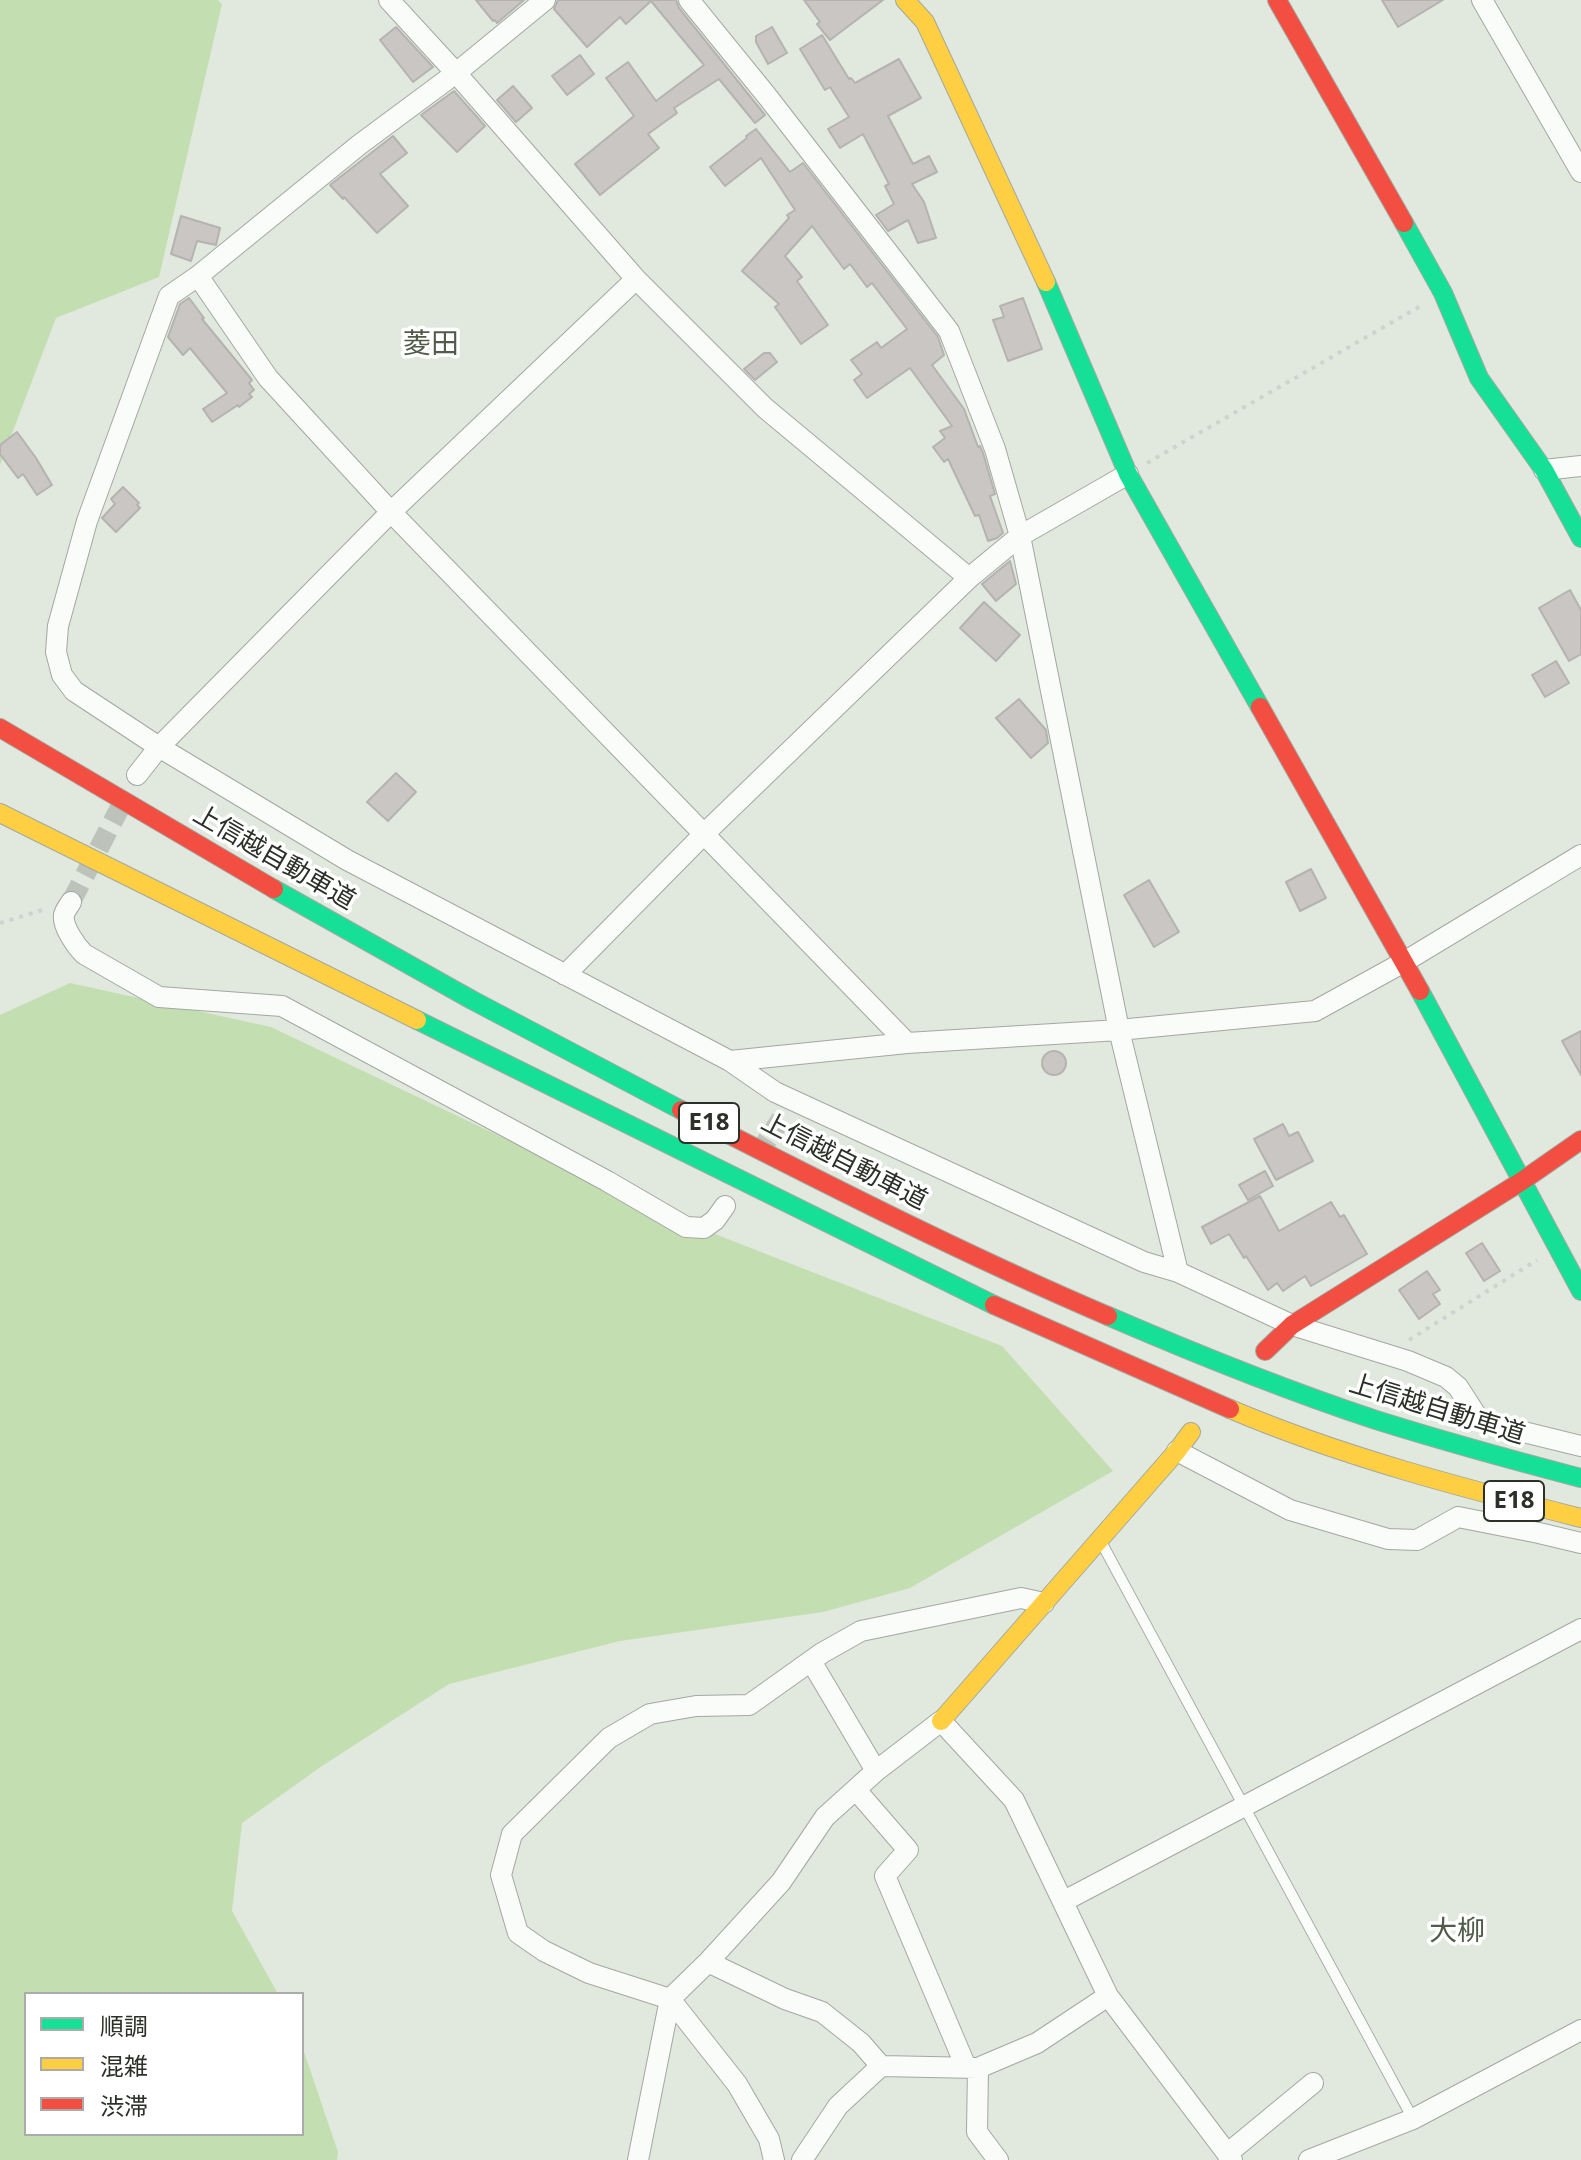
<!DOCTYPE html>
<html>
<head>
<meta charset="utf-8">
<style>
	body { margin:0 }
	#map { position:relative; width:1581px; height:2160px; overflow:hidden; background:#e1e8de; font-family:"Open Sans","Noto Sans JP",sans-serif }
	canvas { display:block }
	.legend { position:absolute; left:24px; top:1992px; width:280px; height:144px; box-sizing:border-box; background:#fff; border:2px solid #aaaca9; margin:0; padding:10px 14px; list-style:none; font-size:24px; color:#2b3028 }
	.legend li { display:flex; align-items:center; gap:16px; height:40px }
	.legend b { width:40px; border:2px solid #aaaca9 }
</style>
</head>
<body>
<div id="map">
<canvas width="1581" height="2160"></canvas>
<ul class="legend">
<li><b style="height:10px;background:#16e098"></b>順調</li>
<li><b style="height:10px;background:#ffcf43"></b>混雑</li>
<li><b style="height:10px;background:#f24e42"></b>渋滞</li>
</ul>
</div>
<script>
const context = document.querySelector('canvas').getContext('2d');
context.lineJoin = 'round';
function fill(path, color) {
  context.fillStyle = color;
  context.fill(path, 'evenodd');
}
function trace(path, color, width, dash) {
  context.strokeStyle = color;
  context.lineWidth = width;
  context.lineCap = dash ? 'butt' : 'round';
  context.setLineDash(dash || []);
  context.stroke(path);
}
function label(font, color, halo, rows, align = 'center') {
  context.font = font + ' "Open Sans","Noto Sans JP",sans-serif';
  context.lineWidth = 7;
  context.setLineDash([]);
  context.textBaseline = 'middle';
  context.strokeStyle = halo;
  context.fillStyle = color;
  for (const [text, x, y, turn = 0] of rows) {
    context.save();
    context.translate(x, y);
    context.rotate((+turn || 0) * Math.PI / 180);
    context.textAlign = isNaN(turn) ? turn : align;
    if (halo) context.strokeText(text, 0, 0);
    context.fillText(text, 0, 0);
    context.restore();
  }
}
const green = new Path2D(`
	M0,0H218L222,4L159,277L56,318L0,465Z
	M70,983L271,1027L661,1213L1002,1346L1113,1471L910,1588L823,1612L620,1641L449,1684L322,1766L242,1823L232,1911L278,1994H26V2134H302V2046L338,2152L337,2160H0V1015Z`);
const building = new Path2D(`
	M476,0H524L497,23L495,20L493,21Z
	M558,0H676L679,8L765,115L755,123L719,79L674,108L677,113L648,134L659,148L600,195L575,164L634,116L606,78L628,62L656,101L704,65L651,1L626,24L620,17L587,47L554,9Z
	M804,0H883L830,40L817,24L820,22Z
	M1382,0H1443L1398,27Z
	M396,27L433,67L413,82L380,40Z
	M772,27L787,53L768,64L756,42V36Z
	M822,35L849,79L851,78L855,83L899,59L921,98L888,116L913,164L929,156L937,172L912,184L924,202L936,238L918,243L908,220L888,231L876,215L894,204L885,186L889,184L863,134L840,148L828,129L849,117L830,87L825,90L800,49Z
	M580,55L594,74L567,95L552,76Z
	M513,86L532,108L516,122L497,100Z
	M454,91L485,126L457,152L421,115Z
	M756,129L790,172L803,163L938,337L944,355L932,365L964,409L978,447L980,446L983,453L995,494L990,496L1003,533L997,538L988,541L979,515L975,516L948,459L944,462L933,447L945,438L940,431L952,426L910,368L867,398L854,380L862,374L851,360L877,342L881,348L907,329L872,283L867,287L850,264L844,269L812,226L785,256L802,277L797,281L828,325L801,344L775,307L779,304L742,271L789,218L787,215L795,210L761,158L725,186L710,167L747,138L746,136Z
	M393,136L407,153L380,174L408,206L377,233L344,197L343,199L330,185Z
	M181,216L220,228L216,245L197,241L191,261L171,254Z
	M189,298L204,318L202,319L252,380L249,383L254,390L249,394L252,397L239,407L238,405L212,422L203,409L227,393L190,348L183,355L168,337L180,304Z
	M1023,298L1042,349L1008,361L993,320L1004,317L1000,306Z
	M764,353H770L777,362L755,380L744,369Z
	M17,432L36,458L52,485L37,495L23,474L18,478L0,454V445Z
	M123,487L139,503L137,505L140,508L116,532L102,518L115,504L111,499Z
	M1010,561L1016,584L996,601L982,584Z
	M1570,590L1581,610V654L1569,661L1539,608Z
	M984,602L1020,635L996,661L960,628Z
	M1556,661L1569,683L1545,697L1532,675Z
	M1019,699L1046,730L1048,743L1031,758L996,718Z
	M396,773L416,792L388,821L367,802Z
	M1311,869L1326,898L1300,911L1286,882Z
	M1149,880L1179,932L1154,947L1124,895Z
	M1581,1031V1075L1562,1041Z
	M1042 1063a12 12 0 1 1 24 0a12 12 0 1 1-24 0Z
	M1283,1124L1289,1136L1298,1132L1313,1161L1276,1180L1254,1139Z
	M1265,1171L1273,1186L1248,1200L1239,1185Z
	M1260,1196L1279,1231L1331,1202L1340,1217L1344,1215L1367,1254L1311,1286L1305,1276L1283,1291L1277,1283L1268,1290L1246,1256L1244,1258L1229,1234L1211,1244L1202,1227Z
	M1482,1243L1500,1271L1484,1281L1466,1253Z
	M1427,1271L1440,1290L1433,1294L1440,1304L1419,1319L1399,1290Z`);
const streetTunnel = new Path2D(`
	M71,902L126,796
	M757,1156L781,1119`);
const path = new Path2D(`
	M1147,463L1424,304
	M0,923L46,909
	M1409,1340L1537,1260`);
const lane = new Path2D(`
	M1100,1540L1413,2119`);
const street = new Path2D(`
	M389,0L456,73L636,279L765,408L969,578
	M545,0L456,73L359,145L198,276L169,296L87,521L58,626L56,652L62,675L74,691L159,747L347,860L730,1061L775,1092L1144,1262L1178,1272L1292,1325L1408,1361L1446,1377L1458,1387L1478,1418L1495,1425L1581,1446
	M689,0L767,96L949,331L995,449L1020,536L1119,1030L1178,1272
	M1482,0L1581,172
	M198,276L268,378L391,512L907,1043
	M1544,470L1581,466
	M137,775L159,747L391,512L636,279
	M71,902C69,906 65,910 64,915C62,926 76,946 84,954L159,997L282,1006L607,1181L686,1227L704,1228L715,1220L725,1206
	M565,975L704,834L969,578L1020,536L1128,474
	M730,1061L907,1043L1119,1030L1315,1011L1404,962L1581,855
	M1177,1451L1290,1510L1388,1539L1417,1540L1458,1517L1539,1533L1581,1543
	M811,1661L876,1771
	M856,1790L908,1850L885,1876L966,2067
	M1064,1901L1581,1629
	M708,1962L785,1999L822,2012L861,2043L881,2066
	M978,2068L977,2132L998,2160
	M1227,2154L1313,2083
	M638,2160L670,1999L708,1962L781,1882L825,1817L876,1771L941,1721L1014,1800L1108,1996L1232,2160
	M774,2160L769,2139L737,2084L670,1999L589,1973L544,1951L518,1933L501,1875L512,1834L609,1738L650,1714L696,1706L749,1705L822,1653L861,1631L1021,1598L1044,1603
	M802,2160L838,2106L881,2066L978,2068L1037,2043L1108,1996
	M1309,2160L1413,2119L1581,2030`);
const fast = new Path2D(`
	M1404,223L1443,293L1479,378L1544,470L1581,538
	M1046,282L1128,474L1260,707
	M274,889L472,1000L681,1110
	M1420,991L1581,1291
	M417,1020L994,1305
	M1108,1316C1196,1354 1285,1390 1376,1420C1443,1441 1512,1460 1581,1478`);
const slow = new Path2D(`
	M905,0L925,22L1046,282
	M0,813L417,1020
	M1230,1409C1343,1457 1463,1488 1581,1518
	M941,1721L1177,1451L1191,1432`);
const jam = new Path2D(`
	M1277,0L1404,223
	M1260,707L1420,991
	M0,728L274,889
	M681,1110C822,1182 963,1254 1108,1316
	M994,1305L1230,1409
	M1265,1351L1292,1325L1522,1181L1581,1140`);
const shields = [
	[709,1123,60],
	[1514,1501,60]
];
const shieldNames = [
	["E18",709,1123],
	["E18",1514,1501]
];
const streetNames = [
	["上信越自動車道",274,858,30],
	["上信越自動車道",844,1162,27],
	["上信越自動車道",1437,1410,17]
];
const neighbourhoodNames = [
	["菱田",431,345],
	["大柳",1457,1932]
];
fill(green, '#c3dfb1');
fill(building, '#c9c6c4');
trace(building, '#b5b3b0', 2);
trace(streetTunnel, '#bdc3ba', 20, [20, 10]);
trace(lane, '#a3a8a0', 12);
trace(street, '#a3a8a0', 22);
trace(fast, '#a3a8a0', 20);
trace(slow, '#a3a8a0', 20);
trace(jam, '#a3a8a0', 20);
trace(path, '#d0d2d0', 4, [4, 6]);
trace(lane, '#fafcfa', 10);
trace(street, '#fafcfa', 20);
trace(fast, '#16e098', 18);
trace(slow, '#ffcf43', 18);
trace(jam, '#f24e42', 18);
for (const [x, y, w] of shields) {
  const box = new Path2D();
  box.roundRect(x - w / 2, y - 20, w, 40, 6);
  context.fillStyle = '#fff';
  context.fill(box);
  trace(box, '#2b3028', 2);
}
label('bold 24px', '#2b3028', null, shieldNames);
label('26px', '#2b3028', '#fff', streetNames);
label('28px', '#505b4a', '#fff', neighbourhoodNames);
</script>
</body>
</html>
